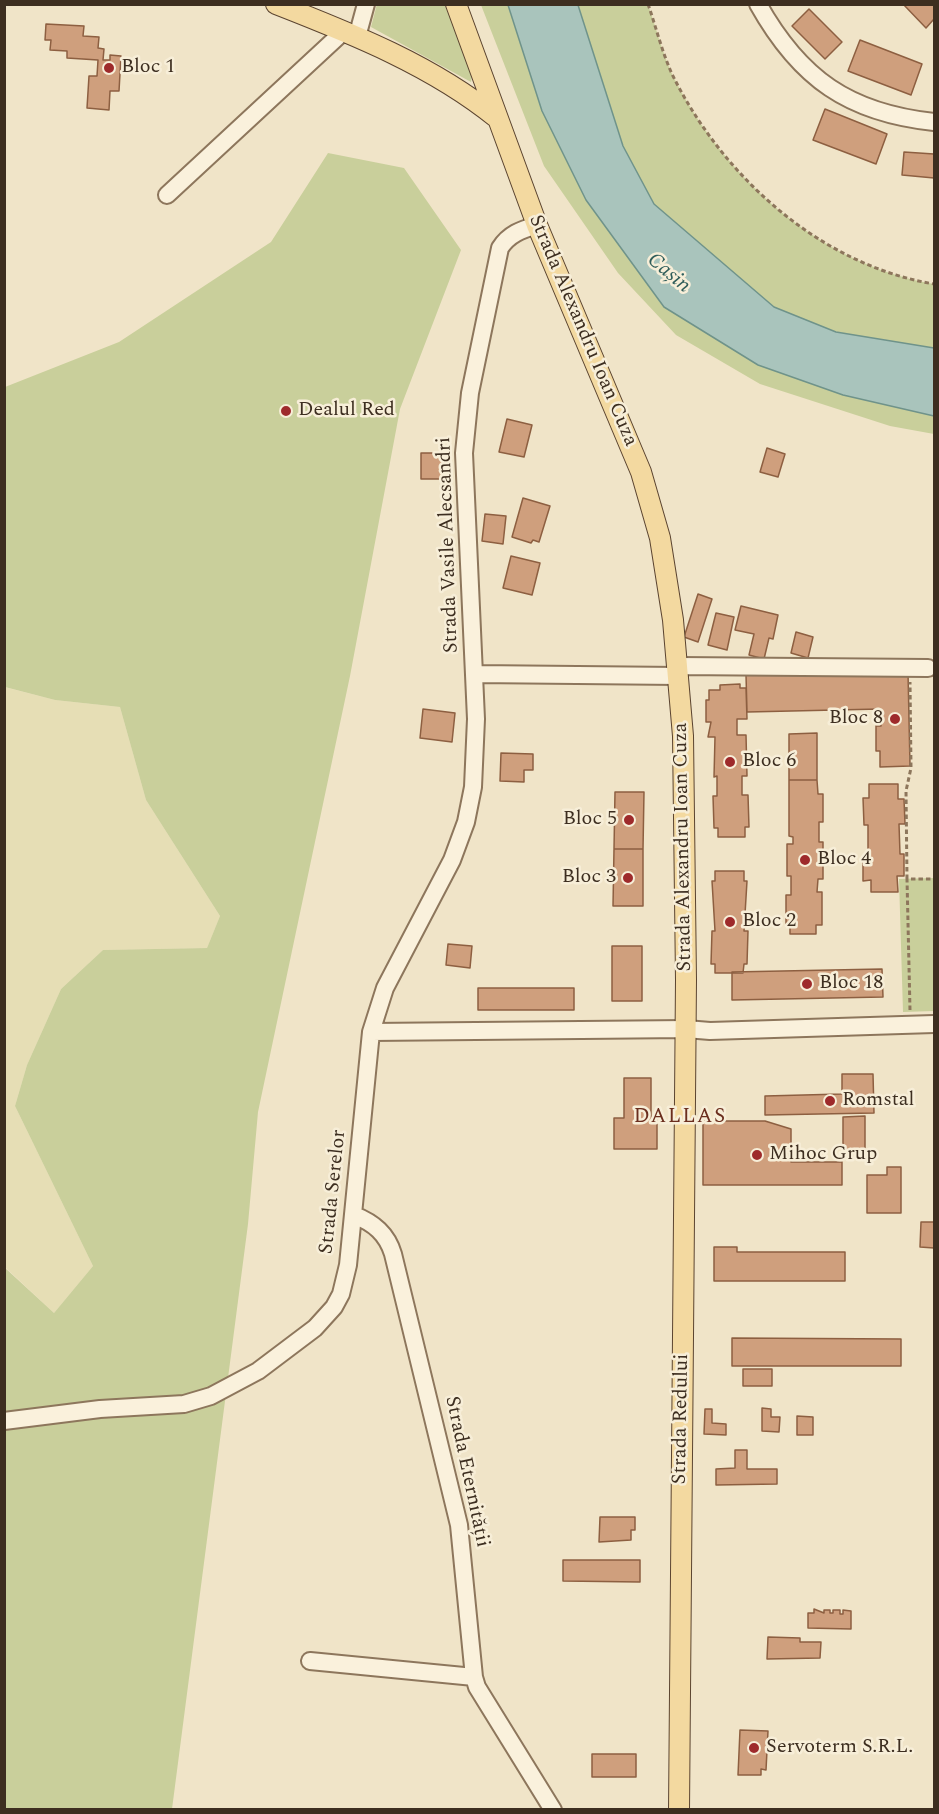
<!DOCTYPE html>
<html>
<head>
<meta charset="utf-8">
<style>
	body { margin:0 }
	#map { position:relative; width:939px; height:1814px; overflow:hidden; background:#f0e4c8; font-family:Spectral,serif }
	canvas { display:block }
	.frame { position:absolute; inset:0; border:6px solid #3d2e20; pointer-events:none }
</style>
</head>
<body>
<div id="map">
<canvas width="939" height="1814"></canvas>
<div class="frame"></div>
</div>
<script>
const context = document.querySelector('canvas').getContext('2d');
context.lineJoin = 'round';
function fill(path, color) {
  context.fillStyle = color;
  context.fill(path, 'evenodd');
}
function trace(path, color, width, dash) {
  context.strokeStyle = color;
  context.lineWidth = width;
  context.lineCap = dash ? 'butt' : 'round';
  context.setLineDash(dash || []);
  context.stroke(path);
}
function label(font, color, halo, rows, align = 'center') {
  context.font = font + ' Spectral,serif';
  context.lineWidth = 5;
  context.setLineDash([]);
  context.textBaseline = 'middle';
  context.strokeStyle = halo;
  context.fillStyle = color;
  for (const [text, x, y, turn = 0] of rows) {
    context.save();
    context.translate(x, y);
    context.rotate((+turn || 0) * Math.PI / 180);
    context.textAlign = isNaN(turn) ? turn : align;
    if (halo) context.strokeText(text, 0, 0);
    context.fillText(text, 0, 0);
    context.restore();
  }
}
const farmland = new Path2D(`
	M4,687L55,700L120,707L146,800L220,916L207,948L103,950L61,989L27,1065L15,1106L93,1266L54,1313L5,1267Z`);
const green = new Path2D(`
	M377,4L445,5L472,76L471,82L371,27Z
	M481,5H508L542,111L586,200L664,307L843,395L934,416V434L890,426L760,384L676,335L618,273L544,166Z
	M578,5H648C656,27 662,52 672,74C722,176 820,265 934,284V348L836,332L774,307L654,204L623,146Z
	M328,153L404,168L461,250L400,409L350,676L258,1112L248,1224L172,1809H5L4,1267L54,1313L93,1266L15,1106L27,1065L61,989L103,950L207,948L220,916L146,800L120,707L55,700L5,687V387L119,342L271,242Z
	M934,878V1011L903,1012L899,879Z`);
const water = new Path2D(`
	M508,5H578L623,146L654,204L774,307L836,332L934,348V416L843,395L758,365L664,307L586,200L542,111Z`);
const building = new Path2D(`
	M903,4H934V19L926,28Z
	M809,9L842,42L825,59L792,26Z
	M46,24L84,26L83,36L99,37L98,48L104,49L103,60H110V55L121,56L119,91H110L109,110L87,108L89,76H97L98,60L67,58V51L50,50L51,40H45Z
	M860,40L922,64L911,95L848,71Z
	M825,109L887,134L876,164L813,140Z
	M904,152L934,154V178L902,175Z
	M507,419L532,425L524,457L499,452Z
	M767,448L785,454L778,477L760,472Z
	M421,453H447V479H421Z
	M523,498L550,506L539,542L533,540L531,543L512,537Z
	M485,514L506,516L503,544L482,541Z
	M511,556L540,563L532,595L503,588Z
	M698,594L712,599L698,642L684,637Z
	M741,606L778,615L773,639L769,638L764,659L749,655L754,634L735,630Z
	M716,613L734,617L727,650L708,645Z
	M796,632L813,637L808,658L791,653Z
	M908,672L910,766L880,767V751H876V726H881L880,709L747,712L746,675Z
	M740,684V688H746L747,719H737V735H746L747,776H742V795H748L749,827H745V837H718V828H714L713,796H717V776L714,777L715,737H708L711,722H706V700H709V690H720V685Z
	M423,709L455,713L452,742L420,738Z
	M817,733V780H789V734Z
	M501,753L533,754V770H524V782L500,781Z
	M789,780H817L818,794H823V822H819V842H823V879H818L817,892H822V925H816V934H790V927H786V895H791V876H787V844H793V837L789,836Z
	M869,784H898V799H904L905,824H899L900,854H904V876H897L898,892H871V880L863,881V856H868V825H864L863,798H869Z
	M615,792H644L643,849H614Z
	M614,849H643V906H613Z
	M715,871H744V881H747L744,931H748L747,964H744L743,973H715V964H711L712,931H715L712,881H715Z
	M448,944L472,946L470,968L446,965Z
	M612,946H642V1001H612Z
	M882,969L883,997L732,1000V972Z
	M478,988H574V1010H478Z
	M842,1074H873L874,1113L765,1115V1096L842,1094Z
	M624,1078H651V1117H657V1149H614V1118H624Z
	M865,1116V1153H843V1117Z
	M703,1121H765L791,1129V1162H842V1185H703Z
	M887,1167H901V1213H867V1175H887Z
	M921,1222H934V1248L920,1247Z
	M714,1247H737V1252H845V1281H714Z
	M732,1338L901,1339V1366H732Z
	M743,1369H772V1386H743Z
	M762,1408L771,1409V1417H780L779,1432L762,1431Z
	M705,1409H712V1423L726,1424V1435L704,1434Z
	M797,1416L813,1417V1435H797Z
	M735,1450H747V1469H777V1484L716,1485V1469L735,1468Z
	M600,1517H635V1530H631V1540L599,1542Z
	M563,1560H640V1582L563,1581Z
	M814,1609L824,1613V1610H830V1613H833V1610H840V1614H843V1610L851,1611V1629L808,1628V1613H814Z
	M768,1637L800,1638V1642H821L820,1658L767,1659Z
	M740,1730L768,1731L766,1770L761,1769V1775H738Z
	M592,1754H636V1777H592Z`);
const path = new Path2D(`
	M648,4C656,27 662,52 672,74C722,176 820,265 934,284
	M907,879L906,791L911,768L910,682
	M910,1010L907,879H934`);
const minor = new Path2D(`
	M758,4C800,79 849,113 934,122
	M357,37L366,4
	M167,195L344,31
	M678,666L928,668
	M475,674L679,676
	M371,1032L385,988L452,860L466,822L473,787L476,719L464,453L470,393L500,248C509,234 521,230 537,225
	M354,1215C374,1223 387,1234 393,1254L459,1525L474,1677L477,1687L553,1810
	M4,1421L100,1409L184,1404L211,1396L258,1371L315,1328L334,1307L341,1294L348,1265L371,1032L686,1029L710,1031L934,1024
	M310,1661L474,1677`);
const major = new Path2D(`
	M276,4C353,34 433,66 497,118
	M456,4L537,225L641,472L660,538L673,620L683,736L686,980L679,1810`);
const markers = [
	[109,68,6,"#9e2a2b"],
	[286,411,6,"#9e2a2b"],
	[895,719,6,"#9e2a2b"],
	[730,762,6,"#9e2a2b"],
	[629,820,6,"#9e2a2b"],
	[805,860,6,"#9e2a2b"],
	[628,878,6,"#9e2a2b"],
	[730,922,6,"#9e2a2b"],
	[807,984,6,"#9e2a2b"],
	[830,1101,6,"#9e2a2b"],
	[757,1155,6,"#9e2a2b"],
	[754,1748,6,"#9e2a2b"]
];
const poiNames = [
	["Bloc 1",121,68],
	["Dealul Red",298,411],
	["Bloc 8",883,719,"right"],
	["Bloc 6",742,762],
	["Bloc 5",617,820,"right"],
	["Bloc 4",817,860],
	["Bloc 3",616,878,"right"],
	["Bloc 2",742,922],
	["Bloc 18",819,984],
	["Romstal",842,1101],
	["Mihoc Grup",769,1155],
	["Servoterm S.R.L.",766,1748]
];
const streetNames = [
	["Strada Alexandru Ioan Cuza",582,331,67],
	["Strada Vasile Alecsandri",449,545,-92],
	["Strada Alexandru Ioan Cuza",684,847,-91],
	["Strada Serelor",334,1192,-84],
	["Strada Redului",682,1419,-89],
	["Strada Eternității",466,1472,78]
];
const waterNames = [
	["Cașin",668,274,40]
];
const neighbourhoodNames = [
	["DALLAS",680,1118]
];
fill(farmland, '#e6deb5');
fill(green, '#c9cf9b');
fill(water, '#a9c4bc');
trace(water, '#6f938a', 1.5);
fill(building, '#cf9f7d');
trace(building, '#8d5f41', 1.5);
trace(minor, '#8d765c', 20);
trace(major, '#5b4430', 22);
trace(path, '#8d765c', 3, [4.5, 3]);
trace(minor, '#faf1dc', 16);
trace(major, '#f3d9a0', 20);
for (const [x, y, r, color] of markers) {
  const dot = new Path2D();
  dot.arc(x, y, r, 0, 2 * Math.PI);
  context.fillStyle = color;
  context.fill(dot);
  trace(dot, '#f7eed8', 2);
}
label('20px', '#3d2e20', '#f7eed8', poiNames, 'left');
label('20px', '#3d2e20', '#f7eed8', streetNames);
label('italic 21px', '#2f5d5a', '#f7eed8', waterNames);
context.letterSpacing = '1.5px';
label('21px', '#6b2e1e', '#f7eed8', neighbourhoodNames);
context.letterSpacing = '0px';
</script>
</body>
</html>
